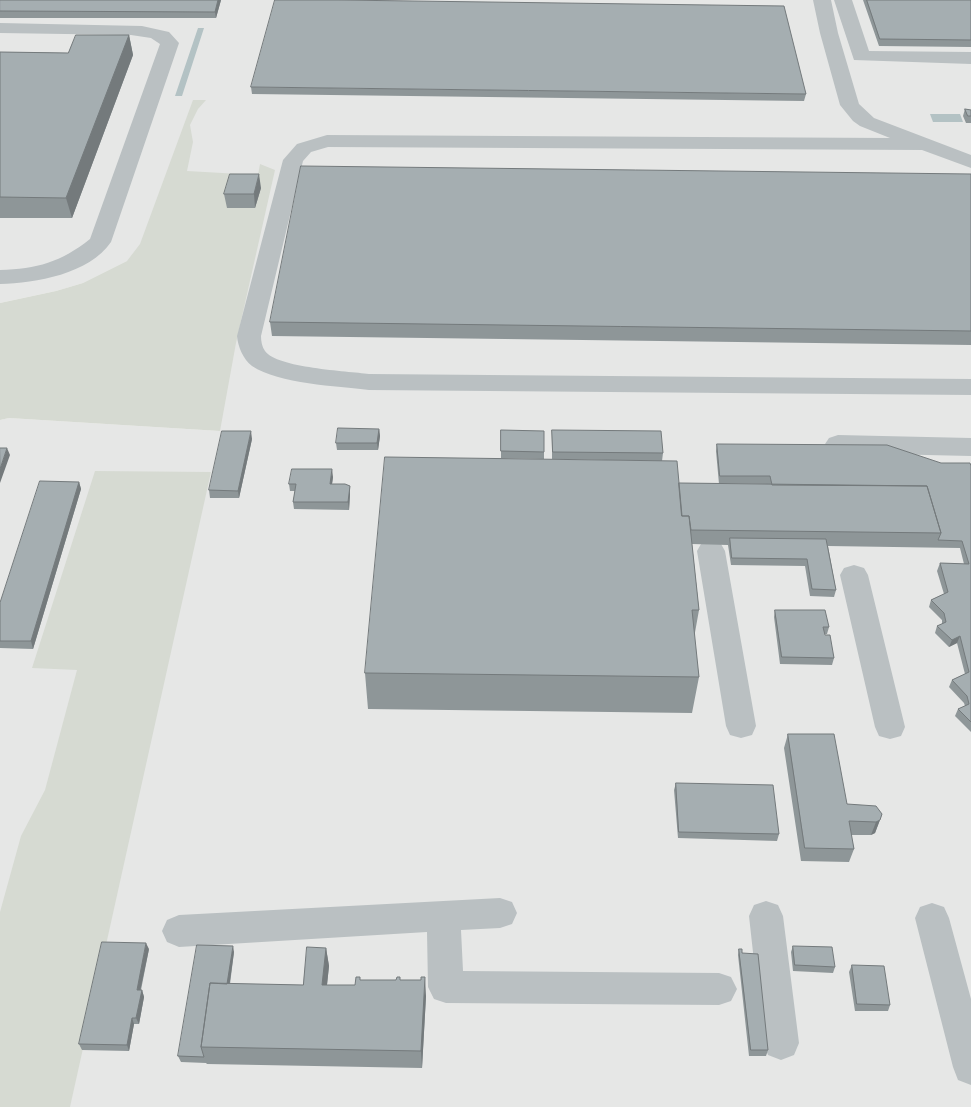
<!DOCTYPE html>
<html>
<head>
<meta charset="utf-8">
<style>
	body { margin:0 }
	canvas { display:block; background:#f6f5f3 }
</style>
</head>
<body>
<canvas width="971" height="1107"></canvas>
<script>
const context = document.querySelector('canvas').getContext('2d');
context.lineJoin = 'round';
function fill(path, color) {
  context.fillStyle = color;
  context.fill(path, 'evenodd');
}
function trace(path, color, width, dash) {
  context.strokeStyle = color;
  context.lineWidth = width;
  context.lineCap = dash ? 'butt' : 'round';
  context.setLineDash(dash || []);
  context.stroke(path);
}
const built = new Path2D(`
	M0,0H971V1107H0V420L9,418L220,431L127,261L83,283L56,291L0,303Z`);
const green = new Path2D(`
	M193,100H206L198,109L190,125L193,142L187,171L258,175L260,164L275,170L236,343L220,431L9,418L0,420V303L56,291L83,283L127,261L140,244Z
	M95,471L211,472L70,1107H0V912L21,836L45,790L77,670L32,668Z`);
const water = new Path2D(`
	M198,28H204L182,96H175Z
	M930,114H960L963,122H933Z`);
const minor = new Path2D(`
	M813,0H831L838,33L859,104L874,118L971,155V168L922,150L328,147L311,152L303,161L261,336C261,341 262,347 265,351C277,368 347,371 369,374L971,379V395L369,390C337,386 279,384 252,366C243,359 238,347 237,336L283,160L297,144L327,135L890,138L860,126L853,121L840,105L820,33Z
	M834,0H852L869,51L971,52V64L854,60Z
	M0,23L142,26L169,32L179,43L111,242C89,274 36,283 0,284V270C37,269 61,262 90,239L160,44L151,38L131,35L0,33Z
	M838,435L971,438V456L838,453L829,450L825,444L829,438Z
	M711,541L721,544L725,551L756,726L752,735L741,738L730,735L726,726L697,551L701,544Z
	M854,565L864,568L868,575L905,727L901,736L890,739L879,736L875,727L840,575L844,568Z
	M500,898L512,902L517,913L512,924L500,928L461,930L463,971L719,973L731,977L737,989L731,1001L719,1005L446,1003L434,999L428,987L427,932L179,947L167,942L162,931L167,920L179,915Z
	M766,901L778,905L783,916L799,1043L794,1055L781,1060L768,1055L763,1043L749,916L754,905Z
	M932,903L944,907L949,918L971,999V1085L958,1080L953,1067L915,918L920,907Z`);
const wall = new Path2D(`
	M0,0H221L216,18H0Z
	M863,0H971V47L879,46Z
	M129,35L133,55L72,218H0V52L68,53Z
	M251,87L806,94L804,101L252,94Z
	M965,109L971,110V123H966L963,116Z
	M971,174V345L272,336L270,322Z
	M261,188L255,208H227L224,194Z
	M379,429L380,436L378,450H337L336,443Z
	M501,430L544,452V459L501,458Z
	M552,430L663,453L662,461L552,459Z
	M252,439L239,498H210L209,490Z
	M717,444L971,466V732L955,716L958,709L965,706L964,703L949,687L952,680L965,674L957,643L949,647L935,633L937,626L942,624V620L929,607L931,600L944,594L937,571L940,563L964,564L960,548L828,546L836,590L834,597L810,596L805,566L731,565L728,545L692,544L699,610L694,638L699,677L692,713L368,709L365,673L679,483L769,484H719L716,451Z
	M333,477L332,484L350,486V494L349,510L294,509L293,502L295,491H290L289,484Z
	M79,482L81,489L33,649L0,648V603Z
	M775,610L829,627L827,634H824L834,658L832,665L780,664L774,617Z
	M788,734L847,804L882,814L875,833L871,835H851L854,849L849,862L801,861L784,748Z
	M676,783L779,834L777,841L678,838L674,790Z
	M793,946L835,967L833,973L793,971L791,952Z
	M326,948L329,966L327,985H355L360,980H400L426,996L422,1068L207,1064L206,1063L181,1062L178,1056L234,952L230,984L303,985Z
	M149,949L141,990H142L144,997L139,1024H134L129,1051L82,1050L79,1044Z
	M739,949L742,953L768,1050L766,1056H749L738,955Z
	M852,965L890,1005L888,1011H855L849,972Z`);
const shadedWall = new Path2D(`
	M218,0H221L216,18L215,12Z
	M129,35L133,55L72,218L66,198Z
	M259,174L261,188L255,208L254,194Z
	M379,429L380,436L378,450L377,443Z
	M251,431L252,439L239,498L238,491Z
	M7,448L10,455L0,483V469Z
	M332,469L333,477L331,491L330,484Z
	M79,482L81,489L33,649L31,641Z
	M350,486V494L349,510L348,502Z
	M960,636L957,643L949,647L952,640Z
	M880,820L875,833L871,835L876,822Z
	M146,943L149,949L139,996L137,990Z
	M233,946L234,952L227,1002L225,995Z
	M326,948L329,966L325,1003L322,985Z
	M425,977L426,996L422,1068L421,1051Z
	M142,990L144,997L139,1024L136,1018Z
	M132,1018L134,1024L129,1051L127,1045Z`);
const building = new Path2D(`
	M0,0H218L215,12L0,11Z
	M275,0H339L784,6L806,94L251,87Z
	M867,0H971V40L880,39Z
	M76,35H129L66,198L0,197V52L68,53Z
	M965,109L971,110V116H968Z
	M301,166L971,174V331L270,322Z
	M230,174H259L254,194H224Z
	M338,428L379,429L377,443H336Z
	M501,430L544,431V452L501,451Z
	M552,430L661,431L663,453L553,452Z
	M222,431H251L238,491L209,490Z
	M717,444L887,445L941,463H970L971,466V722L958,709L969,704L967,696L952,680L969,672L960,636L952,640L937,626L946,622L944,613L931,600L948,592L940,563L969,564L962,541L938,540L941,533L927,486L772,485L770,476H720Z
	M0,448H7L0,469Z
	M385,457L677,461L682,516H689L699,610H692L699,677L365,673Z
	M292,469H332L330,484H345L350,486L348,502H293L296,484H289Z
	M40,481L79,482L31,641H0V603Z
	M679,483L927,486L941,533L691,530L689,516H682Z
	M730,538L826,539L836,590L812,589L807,559L732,558Z
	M775,610H825L829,627H823L825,635H830L834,658L782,657Z
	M788,734H834L847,804L876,806L882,814L880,820L876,822L849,821L854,849L805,848Z
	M676,783L773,785L779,834L679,832Z
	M102,942L146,943L137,990H142L136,1018H132L127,1045L79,1044Z
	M197,945L233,946L227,984L210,983L201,1047L204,1057L178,1056Z
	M793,946L832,947L835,967L795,965Z
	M307,947L326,948L322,985H355L356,977H360V980H396L397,977H400V980H421V977H425L421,1051L201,1047L210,983L303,985Z
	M739,949H742V953L758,954L768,1050H751Z
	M852,965L884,966L890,1005L857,1004Z`);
fill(built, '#e6e7e6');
fill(green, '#d6dad2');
fill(water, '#b3c2c4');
fill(minor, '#bac0c2');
fill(wall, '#8e9698');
fill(shadedWall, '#747a7c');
fill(building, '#a5aeb1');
trace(building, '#747a7c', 1);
</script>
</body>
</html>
